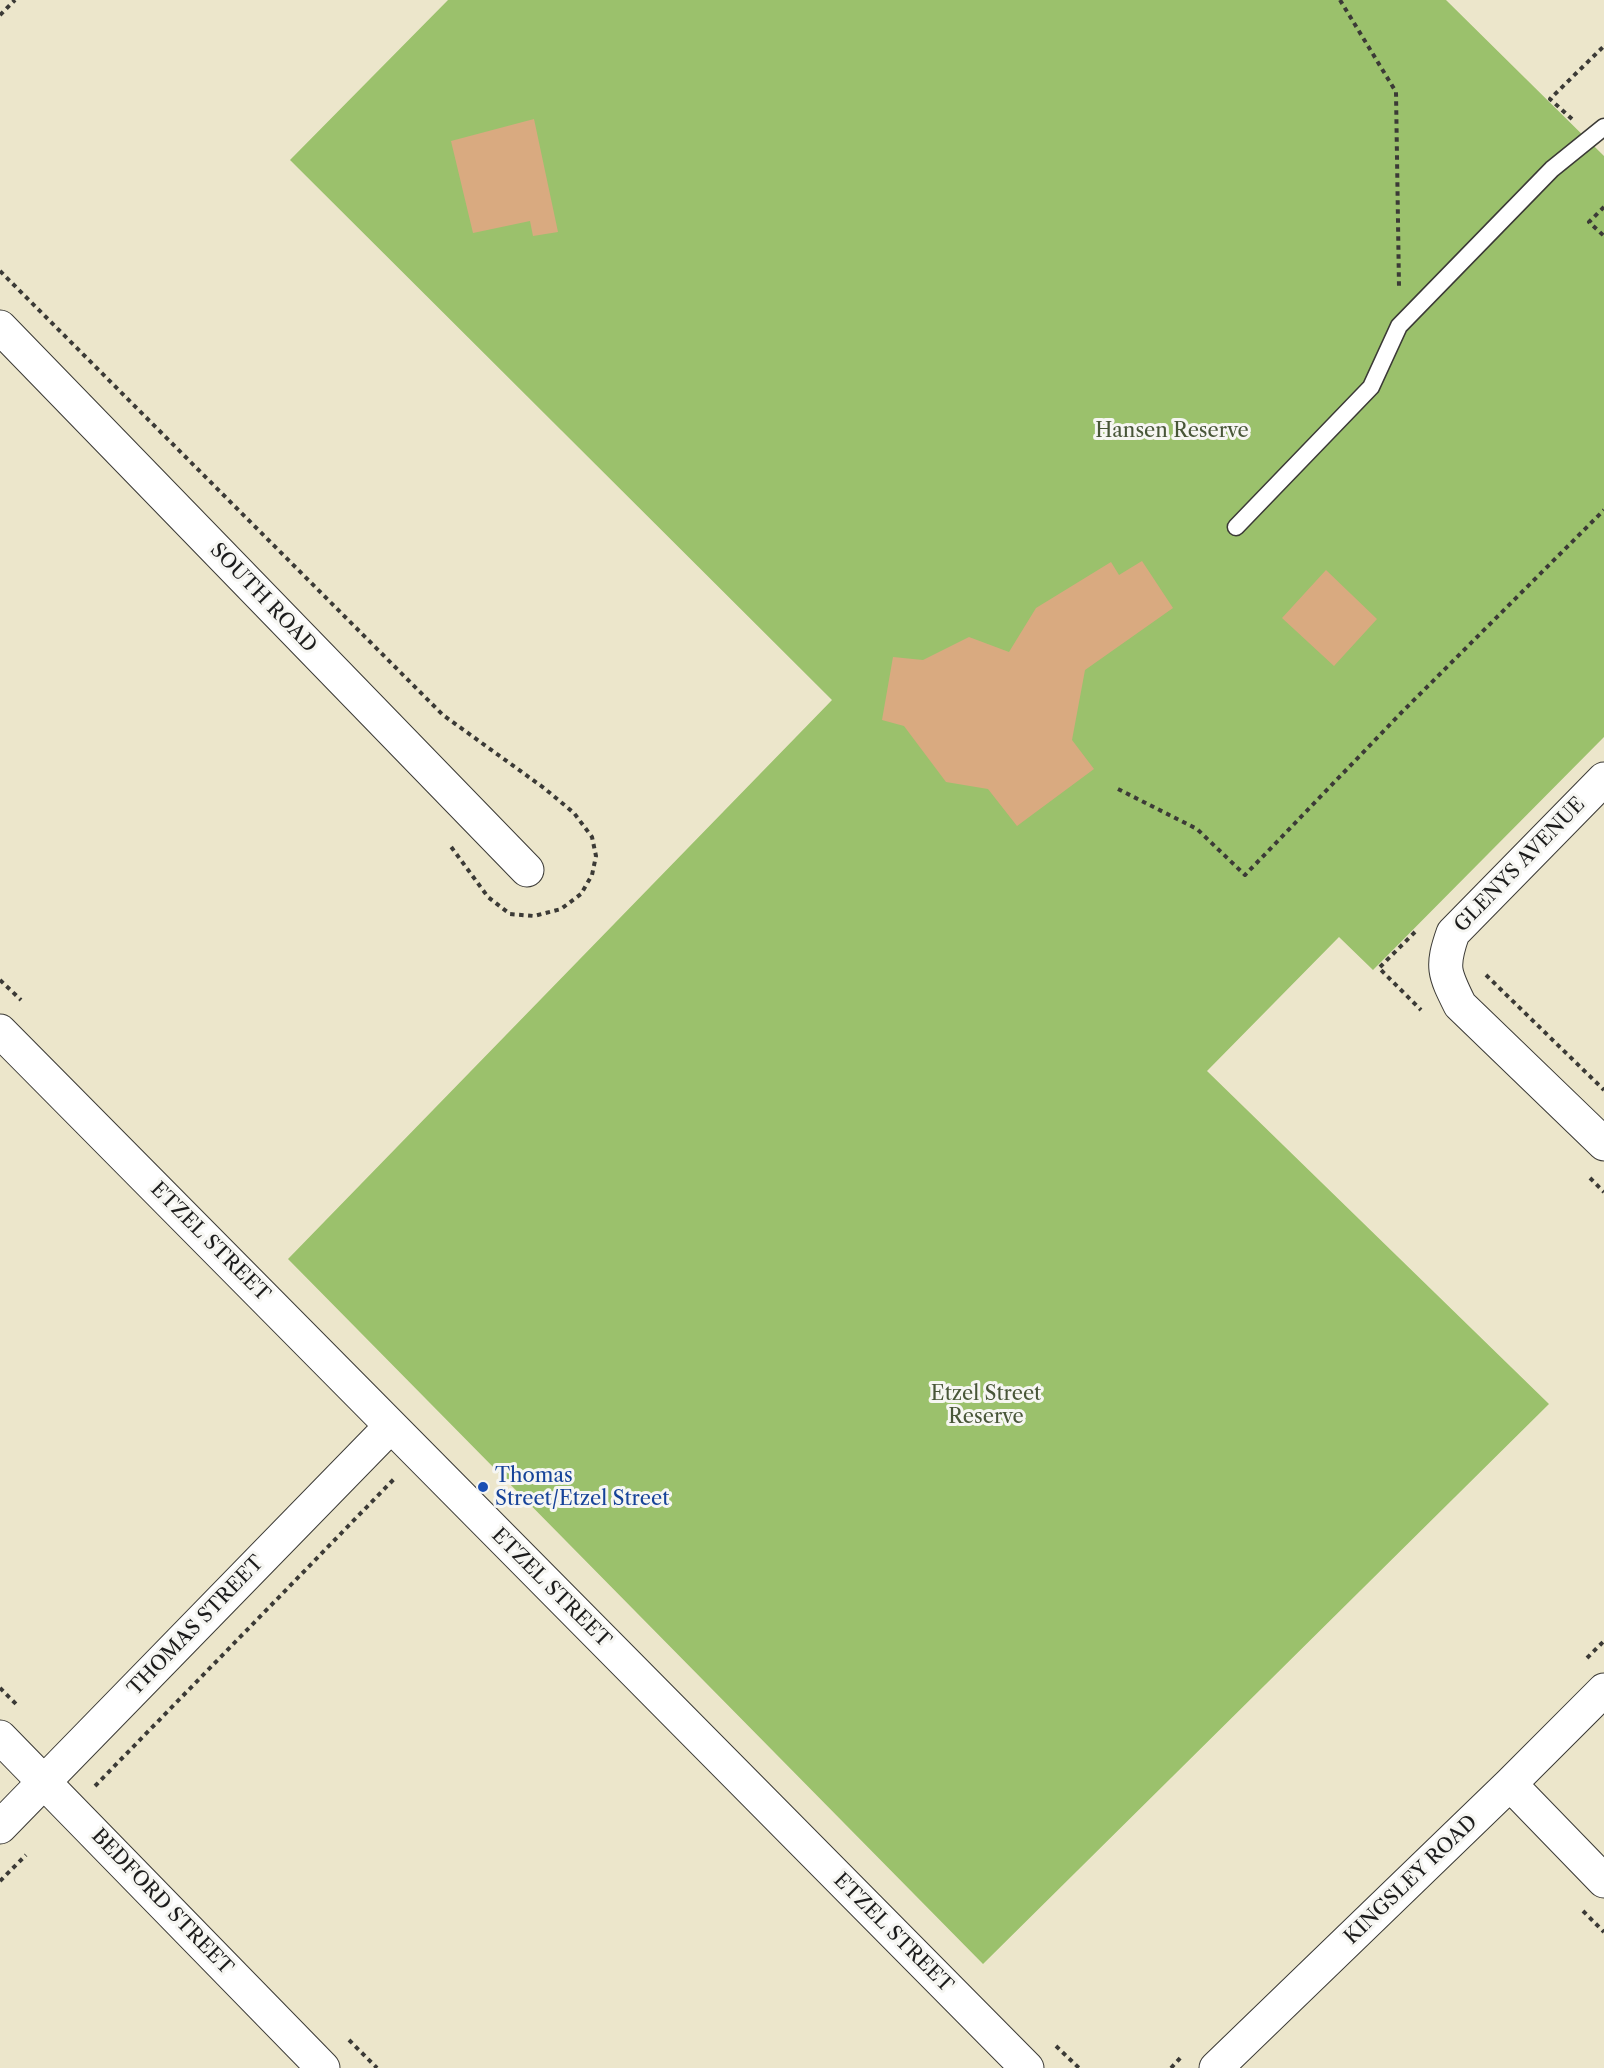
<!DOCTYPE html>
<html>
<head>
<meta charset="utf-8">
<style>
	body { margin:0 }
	canvas { display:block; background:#ece6cb }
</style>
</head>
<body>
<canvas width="1604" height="2068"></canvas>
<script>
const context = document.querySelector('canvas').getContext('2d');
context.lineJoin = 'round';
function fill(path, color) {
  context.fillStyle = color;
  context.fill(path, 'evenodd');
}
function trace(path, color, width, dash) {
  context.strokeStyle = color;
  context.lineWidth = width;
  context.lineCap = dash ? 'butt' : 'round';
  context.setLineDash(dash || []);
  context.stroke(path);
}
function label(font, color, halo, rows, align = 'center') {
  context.font = font + ' "Libre Caslon Text",serif';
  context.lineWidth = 6;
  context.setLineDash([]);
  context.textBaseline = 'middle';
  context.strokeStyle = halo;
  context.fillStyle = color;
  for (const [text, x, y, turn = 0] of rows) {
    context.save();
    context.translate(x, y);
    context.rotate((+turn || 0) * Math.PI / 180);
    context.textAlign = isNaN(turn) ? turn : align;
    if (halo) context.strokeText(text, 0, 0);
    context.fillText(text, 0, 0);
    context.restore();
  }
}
const green = new Path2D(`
	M448,0H1446L1604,156V737L1373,970L1339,937L1207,1071L1549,1404L983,1964L288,1259L832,700L290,160Z`);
const building = new Path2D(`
	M534,119L558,232L533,236L530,221L473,233L451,141Z
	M1142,561L1173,608L1085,670L1072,740L1094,769L1017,826L988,789L946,782L904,726L882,720L893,657L923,660L969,637L1009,652L1036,608L1111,562L1119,575Z
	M1326,570L1377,619L1334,666L1282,618Z`);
const path = new Path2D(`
	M1340,0L1396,92L1399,287
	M0,15L15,0
	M1572,119L1550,99L1604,46
	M1604,207L1589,222L1604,236
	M0,271L443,715L544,788L574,813L592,837L596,856L592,875L581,894L561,909L534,916L510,914L488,897L449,844
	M1118,789L1197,829L1245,875L1401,713L1604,510
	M1415,932L1379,968L1421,1010
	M1486,975L1604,1090
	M0,980L21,1000
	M1590,1178L1604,1192
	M1587,1658L1604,1641
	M0,1688L16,1704
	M95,1786L395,1478
	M0,1881L26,1855
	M1583,1911L1604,1932
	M349,2040L377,2068
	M1056,2046L1079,2068
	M1171,2068L1182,2056`);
const lane = new Path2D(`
	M1236,527L1371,387L1399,326L1552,169L1604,127`);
const street = new Path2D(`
	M0,327L527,870
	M1604,779L1453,933C1441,967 1444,973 1460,1005L1604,1144
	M0,1031L1027,2068
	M0,1737L323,2068
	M1510,1784L1604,1881
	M0,1827L391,1426
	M1216,2068L1510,1784L1604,1690`);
const markers = [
	[483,1487,6,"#1a4fb4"]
];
const parkNames = [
	["Hansen Reserve",1172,431],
	["Etzel Street",986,1394],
	["Reserve",986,1417]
];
const streetNames = [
	["SOUTH ROAD",263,598,46],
	["GLENYS AVENUE",1520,865,-46],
	["ETZEL STREET",210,1242,45],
	["ETZEL STREET",551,1588,45],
	["THOMAS STREET",196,1626,-46],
	["KINGSLEY ROAD",1411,1880,-44],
	["BEDFORD STREET",162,1902,46],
	["ETZEL STREET",893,1933,45]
];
const transitNames = [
	["Thomas",495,1476],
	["Street/Etzel Street",495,1499]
];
fill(green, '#9bc16c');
fill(building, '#d9aa80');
trace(lane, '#3b3a36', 19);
trace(street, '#3b3a36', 35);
trace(path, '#3b3a36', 4, [4.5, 4.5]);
trace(lane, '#fff', 16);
trace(street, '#fff', 33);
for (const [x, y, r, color] of markers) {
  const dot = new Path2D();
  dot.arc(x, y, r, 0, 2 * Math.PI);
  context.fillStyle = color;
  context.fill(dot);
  trace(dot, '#f6f6f2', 2);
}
label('20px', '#485638', '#f6f6f2', parkNames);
label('20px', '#1c1c1c', '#f6f6f2', streetNames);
label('20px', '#164399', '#f6f6f2', transitNames, 'left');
</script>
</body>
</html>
